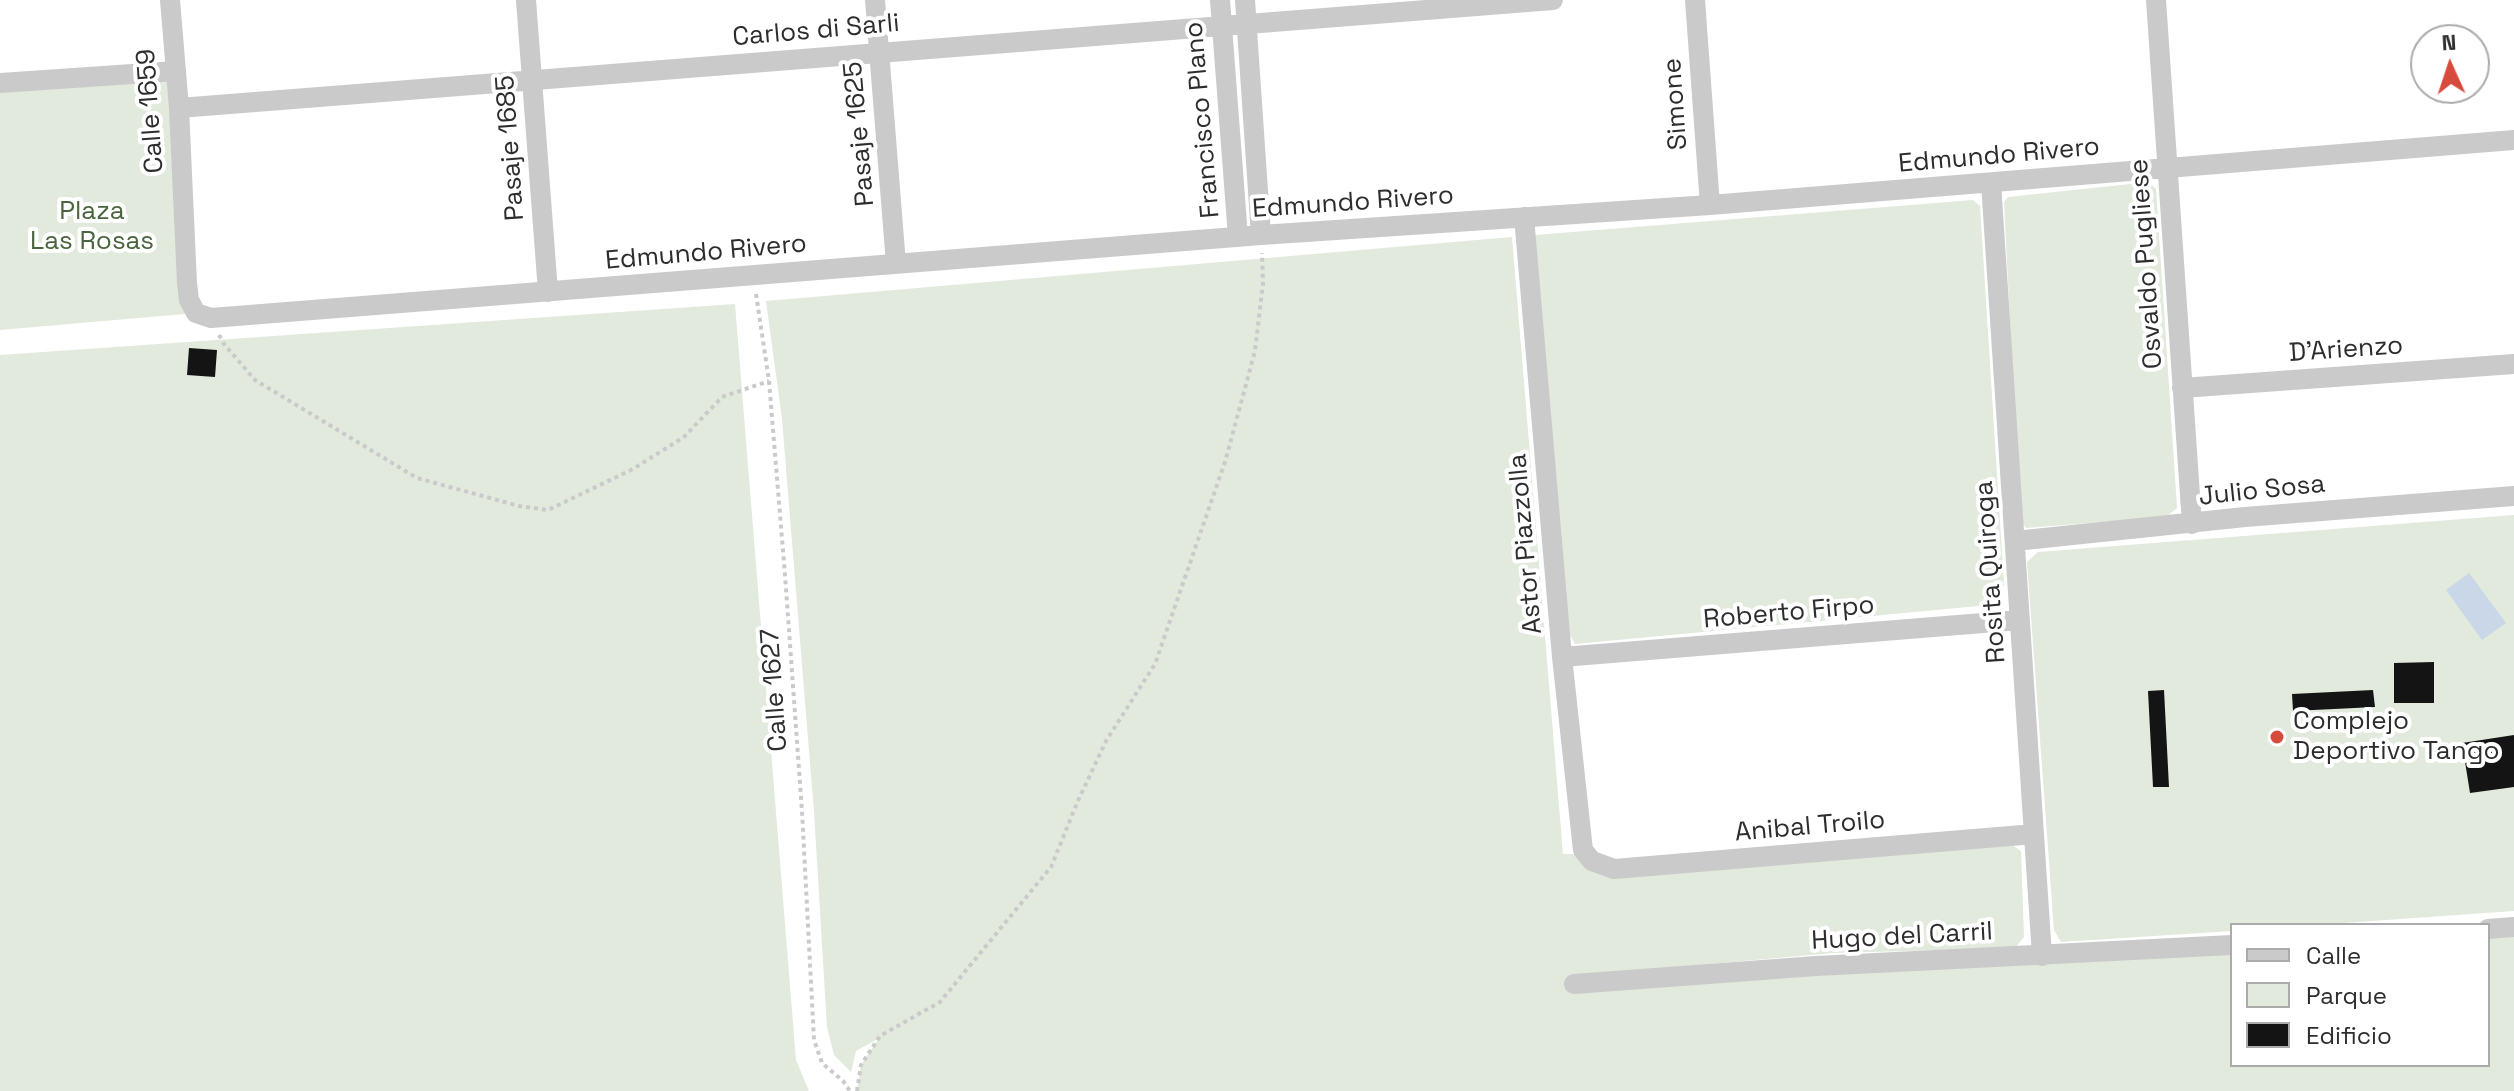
<!DOCTYPE html>
<html>
<head>
<meta charset="utf-8">
<style>
	body { margin:0 }
	#map { position:relative; width:2514px; height:1091px; overflow:hidden; background:#fff; font-family:"Space Grotesk",sans-serif }
	canvas { display:block }
	.legend { position:absolute; left:2230px; top:923px; width:260px; height:144px; box-sizing:border-box; background:#fff; border:2px solid #ababab; margin:0; padding:10px 14px; list-style:none; font-size:24px; color:#2d2d2d }
	.legend li { display:flex; align-items:center; gap:16px; height:40px }
	.legend b { width:40px; border:2px solid #ababab }
	.north { position:absolute; left:2410px; top:24px; width:80px; height:80px; box-sizing:border-box; background:#fff; border:2px solid #ababab; border-radius:50%; rotate:357deg; font-size:22px; font-weight:700; line-height:32px; text-align:center; color:#2d2d2d }
	.north::after { content:''; display:block; margin:auto; width:28px; height:36px; background:#d74b3c; clip-path:polygon(50% 0,100% 100%,50% 72%,0 100%) }
</style>
</head>
<body>
<div id="map">
<canvas width="2514" height="1091"></canvas>
<ul class="legend">
<li><b style="height:10px;background:#cacaca"></b>Calle</li>
<li><b style="height:22px;background:#e1eadc"></b>Parque</li>
<li><b style="height:22px;background:#141414"></b>Edificio</li>
</ul>
<div class="north">N</div>
</div>
<script>
const context = document.querySelector('canvas').getContext('2d');
context.lineJoin = 'round';
function fill(path, color) {
  context.fillStyle = color;
  context.fill(path, 'evenodd');
}
function trace(path, color, width, dash) {
  context.strokeStyle = color;
  context.lineWidth = width;
  context.lineCap = dash ? 'butt' : 'round';
  context.setLineDash(dash || []);
  context.stroke(path);
}
function label(font, color, halo, rows, align = 'center') {
  context.font = font + ' "Space Grotesk",sans-serif';
  context.lineWidth = 8;
  context.setLineDash([]);
  context.textBaseline = 'middle';
  context.strokeStyle = halo;
  context.fillStyle = color;
  for (const [text, x, y, turn = 0] of rows) {
    context.save();
    context.translate(x, y);
    context.rotate((+turn || 0) * Math.PI / 180);
    context.textAlign = isNaN(turn) ? turn : align;
    if (halo) context.strokeText(text, 0, 0);
    context.fillText(text, 0, 0);
    context.restore();
  }
}
const green = new Path2D(`
	M176,71L196,313L0,330V83Z
	M2149,182L2156,189L2177,508L2166,517L2026,528L2020,520L2004,202L2008,197Z
	M1973,200L1980,206L2004,585L1989,605L1575,644L1567,630L1535,235Z
	M1512,237L1563,854H1578L1588,868L1603,876L2012,845L2021,851L2024,937L2015,948L1834,953L1574,976L2232,945V1065H2488V929L2514,927V1091H857L861,1065L879,1038L856,1051L851,1072L834,1055L827,1027L814,812L782,419L766,301Z
	M735,304L796,1060L809,1091H0V355Z
	M2514,515V911L2315,925H2232V931L2061,942L2054,930L2027,562L2038,552Z`);
const water = new Path2D(`
	M2469,573L2506,623L2482,640L2446,590Z`);
const building = new Path2D(`
	M189,348L217,350L215,377L187,375Z
	M2434,662V703H2394V663Z
	M2164,690L2169,787H2153L2148,691Z
	M2373,690L2375,707L2293,711L2292,694Z
	M2514,735V787L2470,793L2462,743Z`);
const path = new Path2D(`
	M756,294L769,381L785,575L802,811L814,1040L822,1063L843,1081L850,1091
	M219,335L224,344L255,380L417,478L519,506L548,510L633,469L684,437L722,397L769,381
	M857,1091L861,1065L880,1036L940,1002L1051,867L1077,803L1106,741L1155,664L1225,462L1255,351L1263,283L1262,253`);
const street = new Path2D(`
	M170,0L179,108L187,283L189,300L196,313L211,318L1261,235L1710,205L2514,140
	M526,0L548,292
	M875,0L896,264
	M1220,0L1238,237
	M1245,0L1261,235
	M1695,0L1710,205
	M2156,0L2192,524
	M0,83L176,71
	M179,108L1553,0
	M1991,183L2042,956
	M1524,217L1562,657L1583,850L1592,861L1614,869L2034,834
	M2182,388L2514,364
	M2015,541L2245,517L2514,496
	M1562,657L2020,620
	M2488,929L2514,927
	M1574,984L1816,966L2232,945`);
const markers = [
	[2277,737,8,"#d74b3c"]
];
const streetNames = [
	["Carlos di Sarli",816,31,-5],
	["Simone",1676,104,-94],
	["Calle 1659",151,111,-94],
	["Francisco Plano",1203,120,-95],
	["Pasaje 1625",860,134,-95],
	["Pasaje 1685",511,148,-94],
	["Edmundo Rivero",1999,156,-5],
	["Edmundo Rivero",1353,203,-4],
	["Edmundo Rivero",706,253,-5],
	["Osvaldo Pugliese",2147,264,-94],
	["D'Arienzo",2346,350,-4],
	["Julio Sosa",2262,491,-6],
	["Astor Piazzolla",1526,544,-95],
	["Rosita Quiroga",1991,572,-94],
	["Roberto Firpo",1789,613,-5],
	["Calle 1627",775,690,-94],
	["Anibal Troilo",1810,827,-5],
	["Hugo del Carril",1902,937,-3]
];
const parkNames = [
	["Plaza",92,212],
	["Las Rosas",92,242]
];
const poiNames = [
	["Complejo",2293,722],
	["Deportivo Tango",2293,752]
];
fill(green, '#e1eadc');
fill(water, '#c9d7e8');
fill(building, '#141414');
trace(path, '#cacaca', 4, [4, 4]);
trace(street, '#cacaca', 20);
for (const [x, y, r, color] of markers) {
  const dot = new Path2D();
  dot.arc(x, y, r, 0, 2 * Math.PI);
  context.fillStyle = color;
  context.fill(dot);
  trace(dot, '#fff', 3);
}
label('26px', '#2d2d2d', '#fff', streetNames);
label('26px', '#4a653e', '#fff', parkNames);
label('26px', '#2d2d2d', '#fff', poiNames, 'left');
</script>
</body>
</html>
